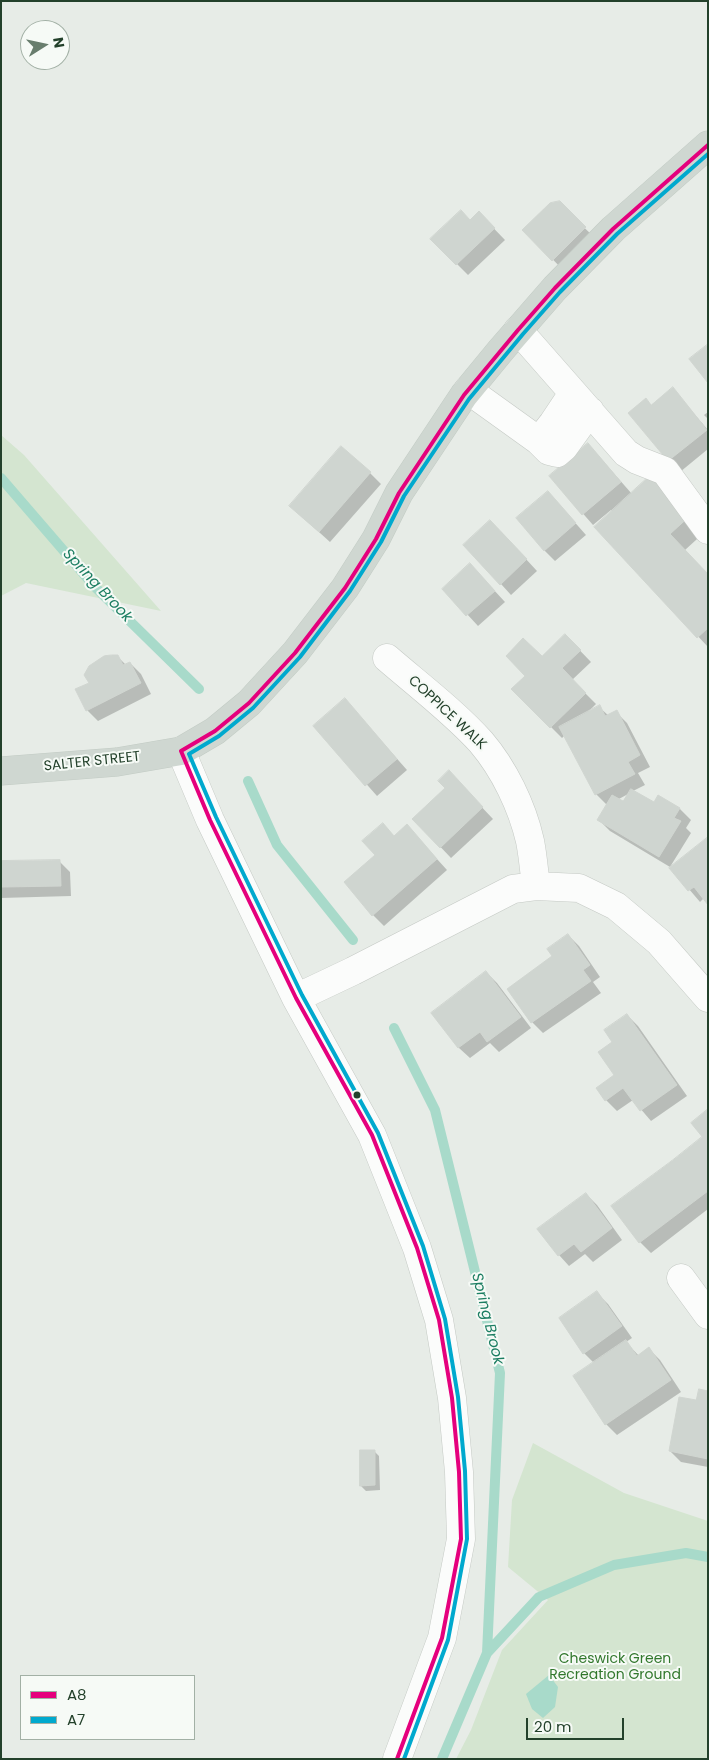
<!DOCTYPE html>
<html>
<head>
<meta charset="utf-8">
<style>
	body { margin:0 }
	#map { position:relative; width:709px; height:1760px; overflow:hidden; background:#e7ece7; font-family:Poppins,sans-serif }
	canvas { display:block }
	.frame { position:absolute; inset:0; border:2px solid #23412b; pointer-events:none }
	.legend { position:absolute; left:20px; top:1675px; width:175px; height:65px; box-sizing:border-box; background:#f6faf6; border:1px solid #a2b0a5; margin:0; padding:6px 9px; list-style:none; font-size:15px; color:#23412b }
	.legend li { display:flex; align-items:center; gap:10px; height:25px }
	.legend b { width:25px; border:1px solid #a2b0a5 }
	.north { position:absolute; left:20px; top:20px; width:50px; height:50px; box-sizing:border-box; background:#f6faf6; border:1px solid #a2b0a5; border-radius:50%; rotate:80deg; font-size:14px; font-weight:700; line-height:20px; text-align:center; color:#23412b }
	.north::after { content:''; display:block; margin:auto; width:18px; height:22px; background:#687d6d; clip-path:polygon(50% 0,100% 100%,50% 72%,0 100%) }
	.scale { position:absolute; left:526px; top:1718px; width:98px; height:22px; box-sizing:border-box; border:2px solid #23412b; border-top:0; padding-left:6px; font-size:15px; line-height:18px; white-space:nowrap; color:#23412b; -webkit-text-stroke:4px #f6faf6; paint-order:stroke }
</style>
</head>
<body>
<div id="map">
<canvas width="709" height="1760"></canvas>
<div class="frame"></div>
<ul class="legend">
<li><b style="height:6px;background:#e5007d"></b>A8</li>
<li><b style="height:6px;background:#00a9ce"></b>A7</li>
</ul>
<div class="north">N</div>
<div class="scale">20 m</div>
</div>
<script>
const context = document.querySelector('canvas').getContext('2d');
context.lineJoin = 'round';
function fill(path, color) {
  context.fillStyle = color;
  context.fill(path, 'evenodd');
}
function trace(path, color, width, dash) {
  context.strokeStyle = color;
  context.lineWidth = width;
  context.lineCap = dash ? 'butt' : 'round';
  context.setLineDash(dash || []);
  context.stroke(path);
}
function label(font, color, halo, rows, align = 'center') {
  context.font = font + ' Poppins,sans-serif';
  context.lineWidth = 4;
  context.setLineDash([]);
  context.textBaseline = 'middle';
  context.strokeStyle = halo;
  context.fillStyle = color;
  for (const [text, x, y, turn = 0] of rows) {
    context.save();
    context.translate(x, y);
    context.rotate((+turn || 0) * Math.PI / 180);
    context.textAlign = isNaN(turn) ? turn : align;
    if (halo) context.strokeText(text, 0, 0);
    context.fillText(text, 0, 0);
    context.restore();
  }
}
const green = new Path2D(`
	M1,435L24,455L161,611L26,583L1,596Z
	M533,1443L624,1493L708,1521V1759H456L471,1730L502,1650L548,1600L508,1567L512,1500Z`);
const water = new Path2D(`
	M549,1675L558,1687L555,1707L543,1718L532,1709L526,1694Z`);
const shadow = new Path2D(`
	M559,203L596,239L564,271L524,230Z
	M479,213L505,240L468,275L432,239L470,221Z
	M673,389L708,430V449L680,472L669,461L646,400L652,406Z
	M708,412V419L704,415Z
	M588,444L632,494L707,530L685,550L708,575V647L596,527L613,512L611,510L593,525L550,476Z
	M370,473L381,484L330,542L290,506Z
	M548,492L586,535L555,561L544,550Z
	M501,532L537,571L511,595L501,584Z
	M481,576L505,602L478,626L444,589Z
	M565,635L591,662L572,680L596,704L588,712L599,707L609,716L616,712L627,723L650,767L638,773L645,785L633,791L654,804L659,797L680,809L691,820L686,828L691,833L670,867L610,831L599,820L607,805L596,794L565,735L562,738L513,689ZM630,793L624,803L617,800Z
	M118,657L126,665L130,663L141,674L151,694L98,721L87,710L90,683Z
	M345,700L407,770L377,796L315,726Z
	M459,783L493,819L451,858L414,819Z
	M407,826L447,870L384,926L373,915L377,855Z
	M708,839L704,898L700,902L671,868Z
	M59,861L70,872L71,896L1,898V862Z
	M568,935L579,946L600,977L593,982L601,993L543,1033L532,1022L508,989L554,957Z
	M486,972L497,983L531,1028L499,1052L490,1043L470,1058L459,1048L433,1013Z
	M627,1015L638,1026L687,1096L651,1121L633,1100L617,1111L606,1100L616,1076L614,1042Z
	M708,1111V1209L651,1253L640,1242L613,1206L704,1137Z
	M586,1194L597,1205L622,1240L593,1262L585,1254L569,1266L559,1255Z
	M597,1293L608,1304L632,1338L626,1342L639,1356L649,1349L660,1360L681,1392L617,1435L606,1424L574,1377L594,1363L584,1353Z
	M708,1392V1467L681,1462L670,1451L697,1402Z
	M374,1451L379,1456L380,1490L366,1491L361,1486Z`);
const stream = new Path2D(`
	M1,478L95,587L199,689
	M248,781L277,845L353,940
	M394,1028L435,1110L500,1373L487,1653
	M442,1759L487,1653L539,1597L614,1565L686,1553L708,1557`);
const building = new Path2D(`
	M560,201L586,227L552,261L522,230L550,203Z
	M461,210L470,220L479,211L495,228L456,265L430,239Z
	M707,345L708,346V383L689,359Z
	M673,387L707,430L668,461L628,413L646,398L651,405Z
	M588,443L621,482L582,515L549,476Z
	M341,446L371,472L319,532L289,506Z
	M654,472L692,514L670,534L708,574V628L697,638L594,527Z
	M548,491L576,523L544,551L516,518Z
	M490,520L527,559L500,585L463,545Z
	M470,563L495,591L466,616L442,589Z
	M565,634L581,650L562,668L586,693L550,728L511,689L525,676L506,656L523,638L542,656Z
	M112,655H118L123,665L130,662L141,683L86,711L75,689L89,683L84,675L89,666L104,656Z
	M345,698L397,759L365,786L313,726Z
	M600,705L605,716L617,710L640,755L628,762L635,774L595,795L559,727Z
	M449,770L483,807L440,848L412,819L445,788L438,781Z
	M631,789L654,802L658,795L680,808L674,818L681,821L659,857L597,820L612,795L623,801Z
	M383,823L394,836L407,824L437,859L372,916L344,882L375,855L362,841Z
	M708,837V905L694,887L688,891L669,868Z
	M60,860L61,886L1,887V861Z
	M568,934L590,965L583,970L591,981L531,1023L507,989L552,956L547,949Z
	M486,971L521,1017L487,1042L480,1032L458,1048L431,1013Z
	M627,1014L677,1085L640,1111L623,1088L605,1101L596,1088L614,1075L598,1052L612,1042L604,1030Z
	M708,1109V1144L691,1123Z
	M702,1137L708,1144V1191L700,1197L672,1161Z
	M672,1161L700,1197L639,1243L611,1206Z
	M586,1193L612,1228L581,1252L574,1244L558,1256L537,1229Z
	M597,1291L622,1326L583,1354L559,1318Z
	M626,1340L637,1356L649,1347L671,1380L605,1425L573,1376Z
	M699,1389L708,1391V1459L669,1451L679,1397L696,1400Z
	M360,1450H375V1485L360,1486Z`);
const minor = new Path2D(`
	M518,330L626,453L637,460L665,471L708,530
	M468,390L539,441L553,423L573,393
	M539,441L549,451L557,453L564,447L590,411
	M387,658C417,684 454,712 481,742C504,769 522,806 530,841C533,856 534,871 536,886
	M181,751L210,820L296,998L372,1135L417,1248L439,1320L452,1398L459,1472L461,1539L442,1638L397,1759
	M296,998L353,971L513,889L536,886L579,888L616,906L659,942L708,998
	M681,1278L708,1315`);
const major = new Path2D(`
	M1,771L117,762L181,751L215,731L249,703L295,653L345,588L376,539L399,493L464,395L501,350L555,288L613,229L708,145`);
const bus1 = new Path2D(`
	M397,1759L442,1638L461,1539L459,1472L452,1398L439,1320L417,1248L372,1135L296,998L210,820L181,751L215,731L249,703L295,653L345,588L376,539L399,493L464,395L518,330L555,288L613,229L708,145`);
const bus2 = new Path2D(`
	M404,1759L448,1640L467,1539L465,1471L458,1397L445,1319L423,1246L378,1133L302,995L216,817L189,754L219,736L253,708L300,657L350,591L381,542L404,496L469,399L523,334L560,292L617,234L708,154`);
const markers = [
	[357,1095,4.5,"#23412b"]
];
const streetNames = [
	["COPPICE WALK",447,713,43],
	["SALTER STREET",92,762,-6]
];
const parkNames = [
	["Cheswick Green",615,1659],
	["Recreation Ground",615,1675]
];
const waterNames = [
	["Spring Brook",97,586,47],
	["Spring Brook",487,1319,76]
];
fill(green, '#d4e5d0');
fill(water, '#a8daca');
fill(shadow, '#0003');
trace(stream, '#a8daca', 10);
fill(building, '#cfd5d0');
trace(building, '#d0d5d0', 1);
trace(minor, '#c4c9c4', 29);
trace(major, '#c2cbc4', 29);
trace(minor, '#fbfcfb', 28);
trace(major, '#cfd7d1', 28);
trace(bus1, '#e5007d', 4);
trace(bus2, '#00a9ce', 4);
for (const [x, y, r, color] of markers) {
  const dot = new Path2D();
  dot.arc(x, y, r, 0, 2 * Math.PI);
  context.fillStyle = color;
  context.fill(dot);
  trace(dot, '#f6faf6', 2);
}
label('14px', '#23412b', '#f6faf6', streetNames);
label('14px', '#32782d', '#f6faf6', parkNames);
label('italic 15px', '#1c7e62', '#f6faf6', waterNames);
</script>
</body>
</html>
